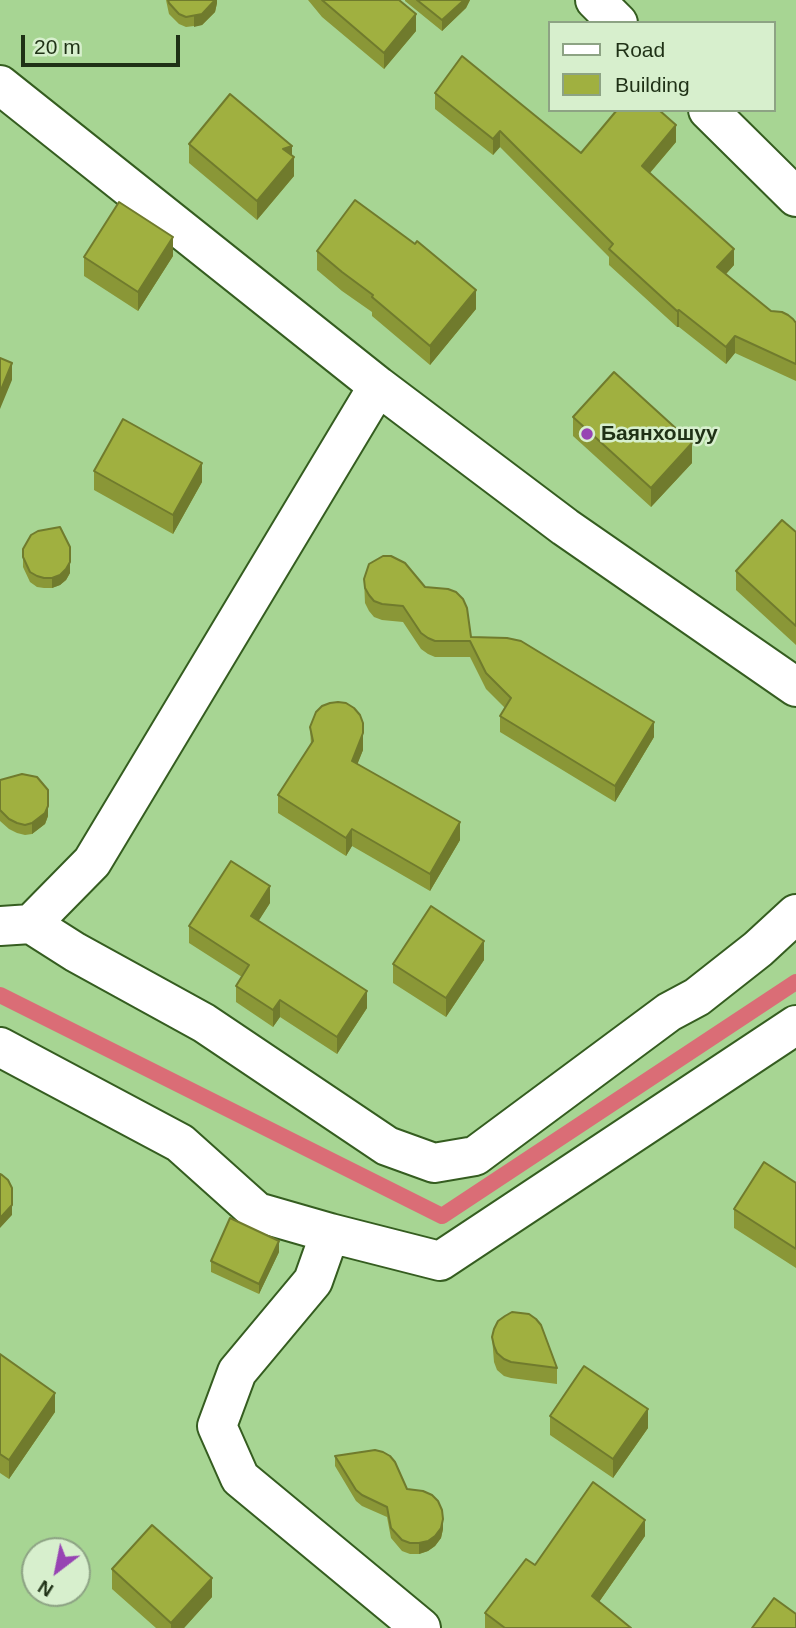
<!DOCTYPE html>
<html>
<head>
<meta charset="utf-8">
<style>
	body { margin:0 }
	#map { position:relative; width:796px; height:1628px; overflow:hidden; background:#a7d593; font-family:Helvetica,sans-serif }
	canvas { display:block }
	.legend { position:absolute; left:548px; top:21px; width:228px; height:91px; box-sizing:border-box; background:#d7efcd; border:2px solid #8da384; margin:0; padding:9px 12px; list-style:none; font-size:21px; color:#1f3116 }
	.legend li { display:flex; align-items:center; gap:14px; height:35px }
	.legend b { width:35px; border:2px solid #8da384 }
	.north { position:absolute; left:21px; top:1537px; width:70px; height:70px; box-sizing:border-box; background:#d7efcd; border:2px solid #8da384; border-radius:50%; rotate:212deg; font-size:19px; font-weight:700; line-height:28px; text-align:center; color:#1f3116 }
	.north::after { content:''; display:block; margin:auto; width:24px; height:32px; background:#9744b3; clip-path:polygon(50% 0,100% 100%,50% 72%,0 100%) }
	.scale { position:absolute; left:21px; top:35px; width:159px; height:32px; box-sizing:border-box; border:4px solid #1f3116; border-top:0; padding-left:9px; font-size:21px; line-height:24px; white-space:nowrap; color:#1f3116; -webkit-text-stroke:5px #d7efcd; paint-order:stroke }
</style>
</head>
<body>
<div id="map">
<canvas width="796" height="1628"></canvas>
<ul class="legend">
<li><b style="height:9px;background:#fff"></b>Road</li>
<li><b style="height:19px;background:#a0b040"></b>Building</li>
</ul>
<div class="north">N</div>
<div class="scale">20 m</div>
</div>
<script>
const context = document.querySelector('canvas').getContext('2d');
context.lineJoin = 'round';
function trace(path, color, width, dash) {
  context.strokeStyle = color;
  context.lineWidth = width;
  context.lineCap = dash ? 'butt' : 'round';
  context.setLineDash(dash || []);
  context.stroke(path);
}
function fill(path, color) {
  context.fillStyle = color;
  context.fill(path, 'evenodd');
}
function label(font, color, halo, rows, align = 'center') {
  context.font = font + ' Helvetica,sans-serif';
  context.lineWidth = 5;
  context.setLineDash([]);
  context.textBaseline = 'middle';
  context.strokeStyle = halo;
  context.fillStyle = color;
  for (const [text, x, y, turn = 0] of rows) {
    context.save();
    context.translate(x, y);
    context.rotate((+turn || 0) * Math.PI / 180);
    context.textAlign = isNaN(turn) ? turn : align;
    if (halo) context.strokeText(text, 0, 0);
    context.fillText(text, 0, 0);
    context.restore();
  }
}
const stream = new Path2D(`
	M0,995L442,1216L796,982`);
const minor = new Path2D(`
	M595,0L618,23
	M0,85L378,386L565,527L796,687
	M708,110L796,197
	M31,924L92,862L378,386
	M0,926L31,924L75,952L204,1023L387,1146L434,1163L475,1156L669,1012L697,997L758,949L796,914
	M0,1047L180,1143L257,1212L330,1233L313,1281L237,1372L217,1426L240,1478L421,1628
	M330,1233L440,1261L796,1025`);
const wall = new Path2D(`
	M166,0H217V3L215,12L202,25L186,27L179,24L169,14Z
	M308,0H399L416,31L384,69L322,17Z
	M405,0H470L466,8L442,31L405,1Z
	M435,93L581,153L676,142L650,173L734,265L726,274L771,311L796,323V381L735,353L726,364L679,327H677L609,265V257L500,147L493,155L435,109Z
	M189,144L292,155L294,176L257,220L189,163Z
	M317,251L476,309L430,365L372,316V312L342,291L317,270Z
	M173,256L138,311L84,276V257Z
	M573,417L692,463L651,507L573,436Z
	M94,471L202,482L173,534L94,490Z
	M796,532V645L736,590V571Z
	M23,549L70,573L66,580L60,585L52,588H44L37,587L30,582L23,567Z
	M364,579L425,587L471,637L654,737L615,802L500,732V716L505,708L486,689L470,657H435L428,654L421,649L403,622L382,620L374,617L369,611L365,603Z
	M310,727L363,750L357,764L460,840L430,891L352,846L346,856L278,813V795L311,745Z
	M0,780L48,816L45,824L32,834L25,835L17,833L9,829L0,821Z
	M270,903L258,921L367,1008L337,1054L280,1017L273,1027L236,1002V986L242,977L189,943V926Z
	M484,960L446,1017L393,983V964Z
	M796,1183V1268L734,1228V1209Z
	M279,1252L259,1294L211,1272V1261Z
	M492,1337L557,1368V1384L511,1378L504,1376L497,1370L494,1362Z
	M0,1354L55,1412L9,1479L0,1473Z
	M550,1416L648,1428L613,1478L550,1435Z
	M335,1456L407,1489L443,1529L441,1538L435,1546L428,1551L419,1554H410L402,1551L391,1538L387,1517L362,1506L356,1501L335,1466Z
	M645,1536L599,1602L631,1628H485V1613L535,1565Z
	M112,1569L212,1597L184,1628H156L112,1589Z`);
const shadedWall = new Path2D(`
	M215,0H217V3L215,12L202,25L194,27V16Z
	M464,0H470L466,8L442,31V20Z
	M416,14V31L384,69V53Z
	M676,125V142L642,182V166Z
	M500,131V147L493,155V139Z
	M292,146V160L294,157V176L257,220V201L283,149Z
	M173,237V256L138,311V292Z
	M734,249V265L717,284V267Z
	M476,290V309L430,365V346Z
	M679,310V327H677V311Z
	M735,336V353L726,364V347Z
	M12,363V380L0,409V392Z
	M692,443V463L651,507V488Z
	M202,463V482L173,534V515Z
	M70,547V573L66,580L60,585L52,588V578Z
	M654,722V737L615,802V786Z
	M363,723V750L352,778V761Z
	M48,806V816L45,824L32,834V823Z
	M460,822V840L430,891V874Z
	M352,829V846L346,856V838Z
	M270,886V903L251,933V916Z
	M484,941V960L446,1017V998Z
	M367,991V1008L337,1054V1037Z
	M280,1000V1017L273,1027V1010Z
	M12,1205V1215L0,1228V1218Z
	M279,1241V1252L259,1294V1284Z
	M55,1393V1412L9,1479V1460Z
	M648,1409V1428L613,1478V1459Z
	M443,1519V1529L441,1538L435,1546L428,1551L419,1554V1543Z
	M645,1520V1536L592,1612V1596Z
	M212,1578V1597L184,1628H171V1623Z`);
const building = new Path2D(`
	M168,0H215L202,14L186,17L179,14L169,3Z
	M322,0H399L416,14L384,53Z
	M417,0H464L442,20Z
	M462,56L581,153L617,110H659L676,125L642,166L734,249L717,267L771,311L782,312L788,315L793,319L796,323V364L735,336L726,347L679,310L677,311L609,249L613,244L500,131L493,139L435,93Z
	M230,94L292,146L283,149L294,157L257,201L189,144Z
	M355,200L415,244L417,241L476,290L430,346L372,297L373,295L342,272L317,251Z
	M119,202L173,237L138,292L84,257Z
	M0,358L12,363L0,392Z
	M614,372L692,443L651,488L573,417Z
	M123,419L202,463L173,515L94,471Z
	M782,520L796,532V626L736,571Z
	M60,527L70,547V562L66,569L60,575L52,578H44L37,576L30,572L23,557V549L31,535L38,531Z
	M383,556H391L405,563L425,587L448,589L456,592L463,599L467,608L471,637L507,638L521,641L654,722L615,786L500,716L511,698L486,673L470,641H435L428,638L421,633L403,606L382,604L374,601L369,595L365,588L364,579L369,564Z
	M338,702L346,703L354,708L360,715L363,723V733L352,761L460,822L430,874L352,829L346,838L278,795L313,741L310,727L316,712L322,706L330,703Z
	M22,774L37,777L48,790V806L45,813L32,823L25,825L17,823L9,819L0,810V780Z
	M231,861L270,886L251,916L367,991L337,1037L280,1000L273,1010L236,986L249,965L189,926Z
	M431,906L484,941L446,998L393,964Z
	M764,1162L796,1183V1249L734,1209Z
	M0,1174L2,1175L8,1180L12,1188V1205L0,1218Z
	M230,1218L279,1241L259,1284L211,1261Z
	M512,1312L529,1314L536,1319L541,1325L557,1368L511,1362L504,1359L497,1353L494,1346L492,1337L494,1329L498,1321L505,1316Z
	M0,1354L55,1393L9,1460L0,1454Z
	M584,1366L648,1409L613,1459L550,1416Z
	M375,1450L383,1452L390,1456L395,1462L407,1489L423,1491L432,1495L438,1501L442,1510L443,1519L441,1528L435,1536L428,1541L419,1543H410L402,1540L391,1528L387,1507L362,1495L356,1490L335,1456Z
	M593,1482L645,1520L592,1596L631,1628H505L485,1613L526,1559L535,1565Z
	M152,1525L212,1578L171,1623L112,1569Z
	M774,1598L796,1614V1628H752Z`);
const markers = [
	[587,434,7,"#9744b3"]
];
const poiNames = [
	["Баянхошуу",601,434]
];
trace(stream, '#da6d76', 16);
trace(minor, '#355d20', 42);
trace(minor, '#fff', 38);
fill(wall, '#8a9737');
fill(shadedWall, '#707b2d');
fill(building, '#a0b040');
trace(building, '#707b2d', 2);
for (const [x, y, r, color] of markers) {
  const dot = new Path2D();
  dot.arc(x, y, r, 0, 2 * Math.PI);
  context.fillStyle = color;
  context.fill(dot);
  trace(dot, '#d7efcd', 2.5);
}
label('bold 21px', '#1f3116', '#d7efcd', poiNames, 'left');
</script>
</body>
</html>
